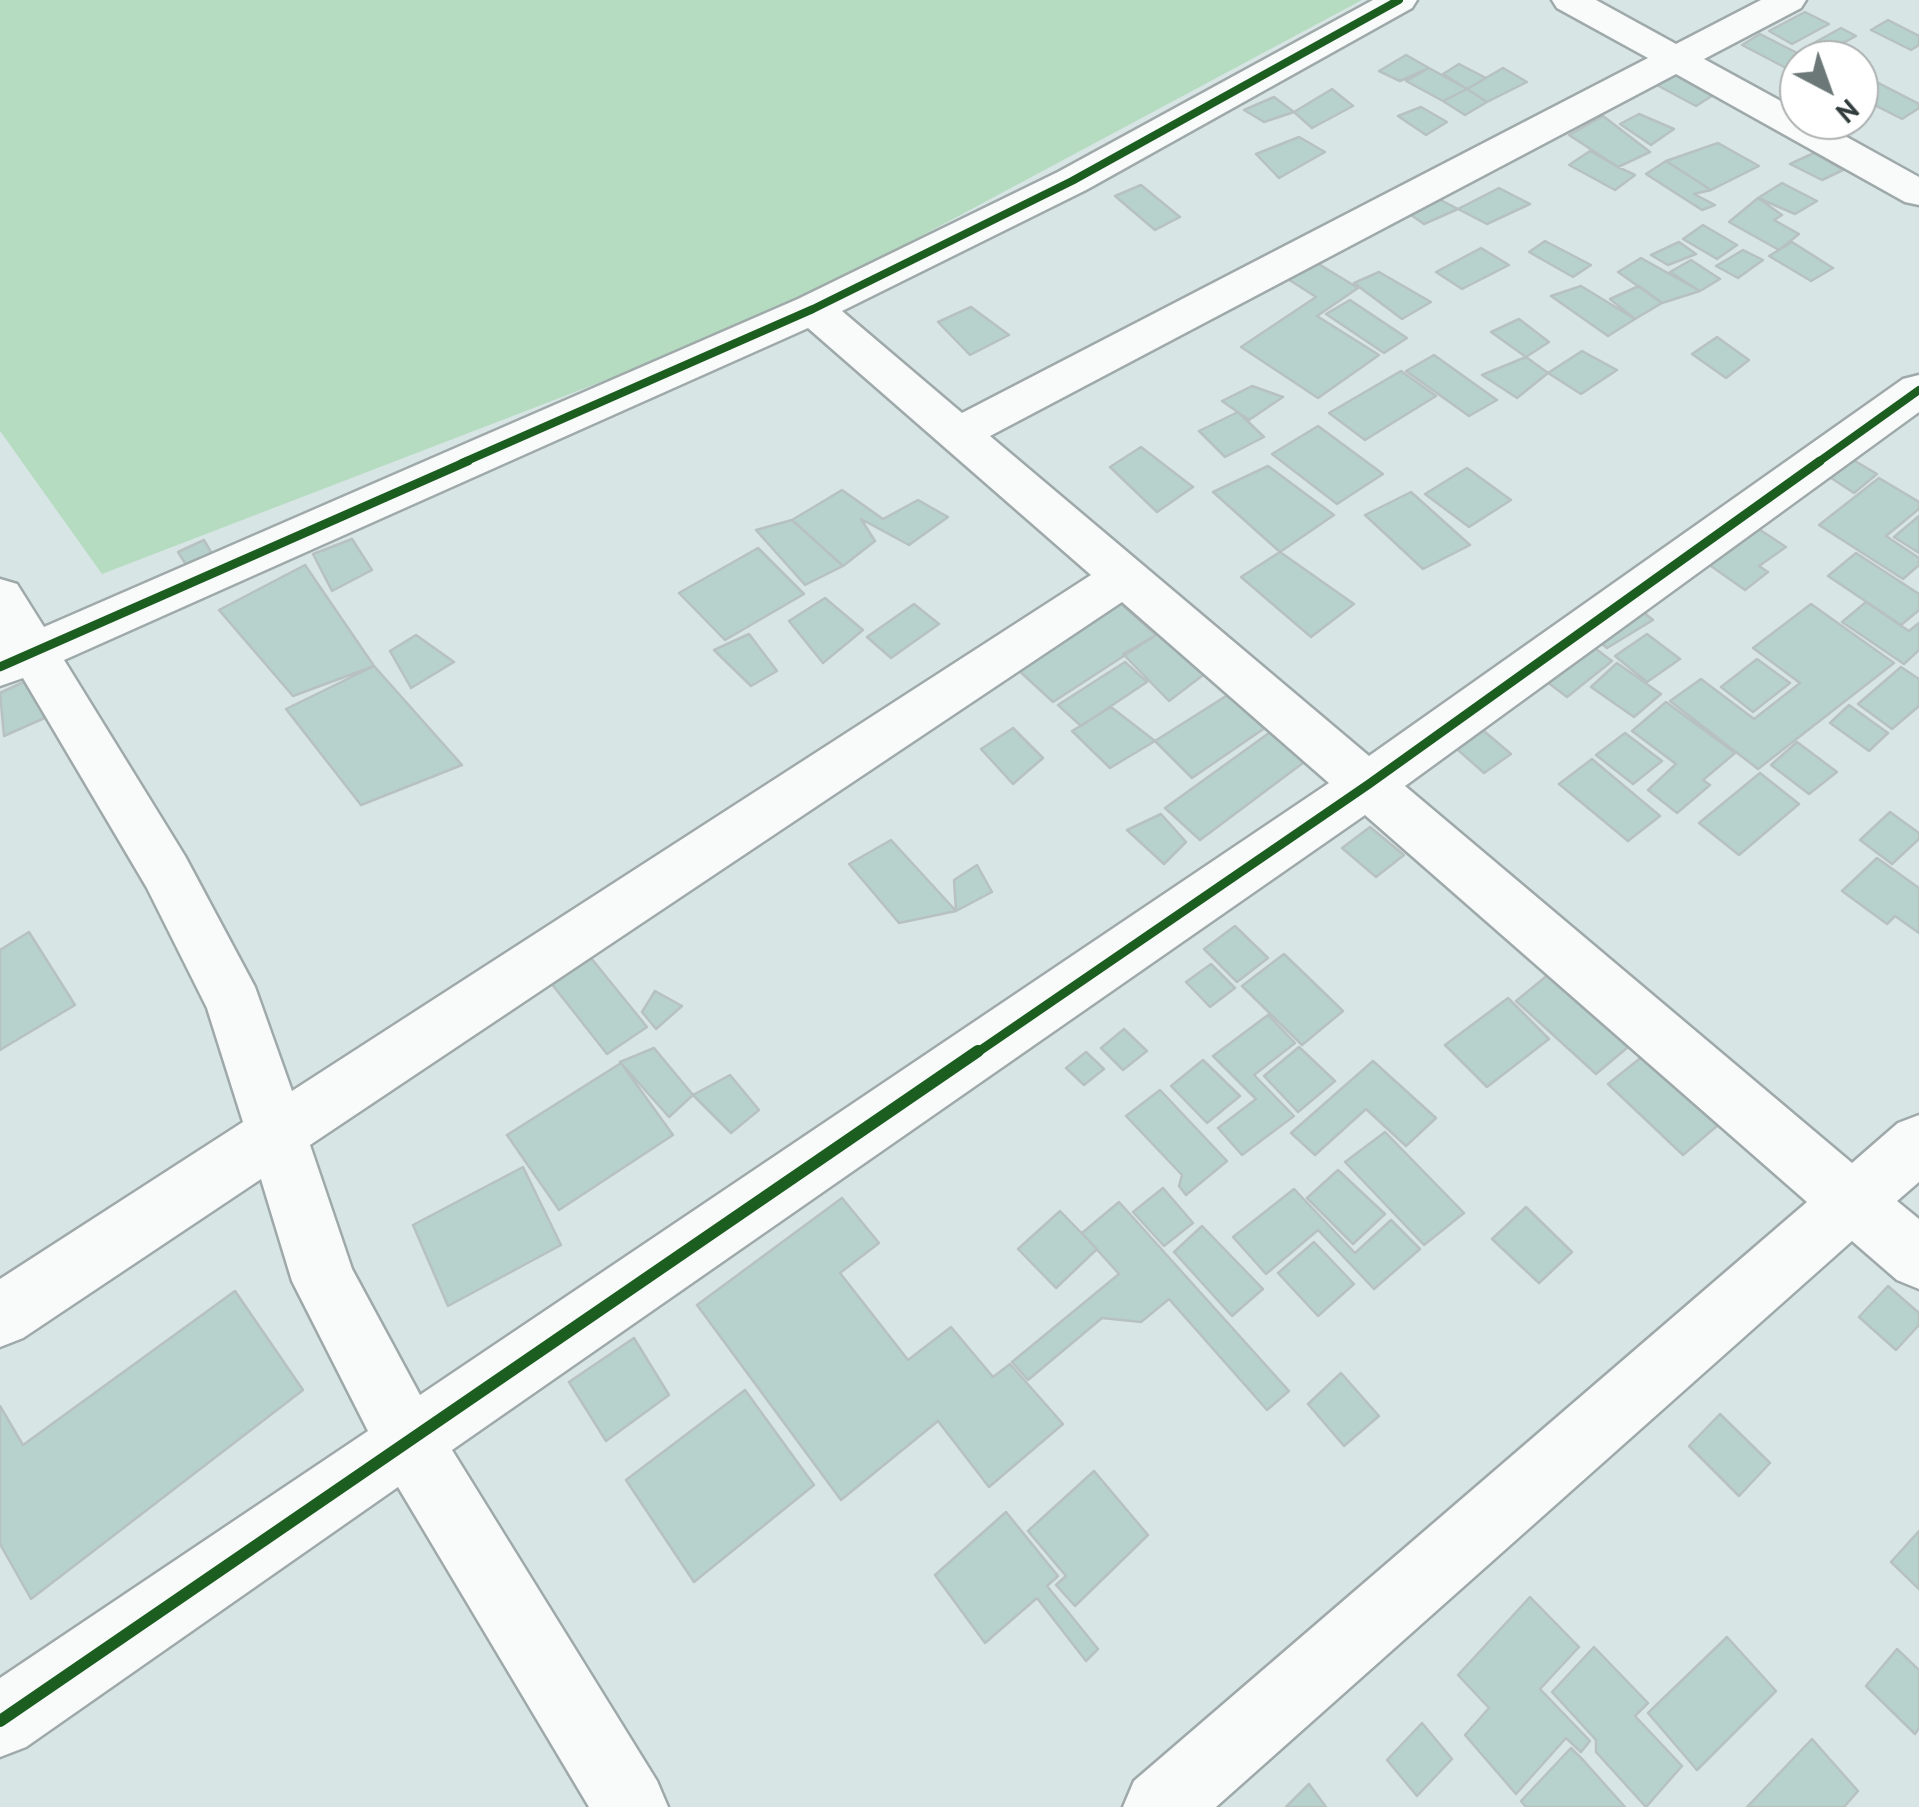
<!DOCTYPE html>
<html>
<head>
<meta charset="utf-8">
<style>
	body { margin:0 }
	#map { position:relative; width:1919px; height:1807px; overflow:hidden; background:#d8e5e5; font-family:"PT Sans",sans-serif }
	canvas { display:block }
	.north { position:absolute; left:1779px; top:40px; width:100px; height:100px; box-sizing:border-box; background:#fff; border:2px solid #adb1b1; border-radius:50%; rotate:139deg; font-size:28px; font-weight:700; line-height:40px; text-align:center; color:#323c3c }
	.north::after { content:''; display:block; margin:auto; width:35px; height:45px; background:#6c7777; clip-path:polygon(50% 0,100% 100%,50% 72%,0 100%) }
</style>
</head>
<body>
<div id="map">
<canvas width="1919" height="1807"></canvas>
<div class="north">N</div>
</div>
<script>
const context = document.querySelector('canvas').getContext('2d');
context.lineJoin = 'round';
function fill(path, color) {
  context.fillStyle = color;
  context.fill(path, 'evenodd');
}
function trace(path, color, width, dash) {
  context.strokeStyle = color;
  context.lineWidth = width;
  context.lineCap = dash ? 'butt' : 'round';
  context.setLineDash(dash || []);
  context.stroke(path);
}
const green = new Path2D(`
	M0,0H1362L770,317L102,574L0,431Z`);
const building = new Path2D(`
	M1805,12L1829,24L1792,44L1769,31Z
	M1888,20L1919,36V45L1911,50L1871,30Z
	M1841,28L1856,36L1817,57L1803,49Z
	M1760,34L1805,57L1786,68L1742,45Z
	M1406,55L1429,68L1400,81L1379,71Z
	M1459,64L1486,78L1467,89L1443,74Z
	M1429,68L1467,89L1443,101L1406,81Z
	M1503,68L1527,82L1487,102L1467,89Z
	M1859,73L1919,104V108L1902,119L1859,97Z
	M1677,74L1715,94L1696,106L1655,84Z
	M1332,89L1353,106L1312,128L1294,112Z
	M1467,89L1487,102L1465,115L1443,101Z
	M1274,97L1294,112L1264,122L1244,110Z
	M1421,107L1447,122L1426,135L1398,116Z
	M1639,114L1674,129L1651,145L1620,124Z
	M1603,116L1650,152L1618,167L1569,135Z
	M1299,137L1325,152L1279,178L1256,154Z
	M1718,143L1759,166L1711,190L1666,161Z
	M1590,151L1618,167L1635,175L1615,190L1569,165Z
	M1814,153L1843,170L1822,180L1790,164Z
	M1666,161L1711,190L1694,194L1715,205L1702,210L1646,174Z
	M1782,183L1817,201L1795,214L1758,198Z
	M1141,185L1180,217L1155,230L1115,196Z
	M1499,188L1530,204L1487,224L1458,209Z
	M1433,196L1458,209L1424,224L1404,210Z
	M1758,198L1782,215L1774,220L1799,234L1779,250L1729,222Z
	M1703,225L1737,245L1717,259L1683,239Z
	M1545,241L1591,265L1573,277L1529,252Z
	M1679,242L1696,254L1668,265L1651,255Z
	M1792,242L1833,268L1811,281L1769,256Z
	M1481,248L1509,265L1462,289L1436,272Z
	M1743,250L1763,260L1738,278L1716,266Z
	M1304,255L1358,288L1317,316L1379,355L1318,398L1241,347L1316,297L1277,272Z
	M1641,258L1700,291L1662,303L1618,272Z
	M1691,260L1720,279L1700,291L1670,272Z
	M1379,272L1431,302L1402,319L1354,283Z
	M1581,286L1635,319L1608,336L1551,296Z
	M1639,286L1662,303L1635,319L1610,299Z
	M1350,300L1407,338L1384,353L1326,314Z
	M971,307L1009,335L970,355L938,322Z
	M1519,319L1549,342L1526,357L1491,332Z
	M1717,337L1749,360L1726,378L1692,354Z
	M1582,351L1617,370L1581,394L1548,373Z
	M1434,355L1497,400L1469,416L1406,371Z
	M1526,357L1548,373L1517,398L1482,375Z
	M1401,371L1436,396L1365,440L1329,413Z
	M1252,386L1283,397L1249,420L1222,401Z
	M1238,412L1264,437L1225,457L1199,431Z
	M1318,426L1383,474L1337,504L1272,454Z
	M1141,447L1193,487L1157,512L1110,467Z
	M1845,455L1877,474L1854,493L1822,472Z
	M1268,466L1334,515L1280,552L1213,492Z
	M1467,468L1511,500L1469,527L1425,494Z
	M1879,478L1919,502V509L1886,536L1919,558V565L1903,579L1819,525Z
	M842,490L883,519L918,500L948,517L909,545L861,519L875,541L843,566L792,520Z
	M1411,492L1470,545L1423,569L1365,515Z
	M1739,516L1786,547L1759,566L1768,572L1745,590L1691,552Z
	M1919,516V553L1894,537Z
	M792,520L843,566L805,585L756,530Z
	M352,539L372,570L332,591L313,554Z
	M204,540L222,571L197,582L178,552Z
	M758,548L804,594L725,640L679,593Z
	M1280,552L1354,604L1311,637L1241,577Z
	M1856,553L1919,594V610L1901,625L1828,576Z
	M305,565L374,666L293,696L219,610Z
	M825,598L863,630L823,663L789,621Z
	M1626,598L1653,620L1607,648L1581,626Z
	M1118,601L1156,635L1053,702L1014,666Z
	M1866,602L1909,631L1919,623V650L1904,664L1842,622Z
	M914,604L939,624L891,658L867,637Z
	M1811,604L1894,663L1758,769L1670,701L1701,679L1754,719L1800,683L1753,648Z
	M1165,630L1211,669L1169,701L1123,654Z
	M749,634L777,671L751,686L714,650Z
	M1576,634L1612,661L1567,697L1530,669Z
	M1647,634L1680,659L1647,682L1615,656Z
	M416,635L454,662L411,688L390,651Z
	M1757,659L1790,683L1753,712L1721,687Z
	M1125,662L1147,682L1081,726L1058,705Z
	M1617,663L1661,694L1634,717L1591,687Z
	M374,666L462,765L361,805L286,709Z
	M1901,667L1919,679V706L1892,729L1858,704Z
	M30,679L49,716L4,736L0,693Z
	M1234,691L1275,721L1192,778L1155,741Z
	M1666,702L1735,753L1703,780L1710,785L1677,813L1648,790L1676,764L1632,731Z
	M1849,705L1888,733L1869,751L1830,723Z
	M1111,707L1155,741L1110,768L1072,731Z
	M1305,707L1339,736L1200,840L1165,808Z
	M1465,715L1511,754L1484,773L1439,733Z
	M1013,728L1043,758L1013,784L981,749Z
	M1625,733L1662,761L1633,784L1596,755Z
	M1797,742L1837,772L1809,794L1771,765Z
	M1592,759L1660,816L1628,841L1559,784Z
	M1760,773L1799,804L1739,855L1699,823Z
	M1890,812L1919,833V839L1892,864L1860,840Z
	M1161,814L1186,842L1164,864L1127,830Z
	M1370,827L1404,855L1376,877L1342,848Z
	M891,840L956,911L899,923L849,864Z
	M1877,858L1919,888V933L1895,916L1887,924L1842,891Z
	M977,865L992,892L956,911L954,880Z
	M1235,926L1268,958L1237,982L1204,949Z
	M29,932L75,1005L0,1050V950Z
	M1284,954L1343,1011L1302,1045L1242,986Z
	M591,958L647,1027L607,1054L551,983Z
	M1211,964L1235,988L1210,1007L1186,982Z
	M1549,974L1628,1047L1596,1074L1516,1001Z
	M655,991L682,1006L656,1029L642,1012Z
	M1508,998L1549,1039L1487,1087L1445,1045Z
	M1268,1015L1295,1043L1254,1075L1294,1116L1242,1155L1218,1128L1256,1099L1213,1056Z
	M1124,1029L1147,1051L1123,1070L1101,1048Z
	M1299,1047L1335,1081L1298,1112L1264,1076Z
	M654,1048L693,1095L669,1117L620,1062Z
	M1086,1052L1104,1069L1084,1085L1066,1068Z
	M1643,1056L1718,1125L1683,1155L1608,1084Z
	M1203,1060L1240,1096L1207,1123L1171,1086Z
	M1373,1061L1436,1118L1406,1146L1366,1109L1315,1155L1291,1133Z
	M621,1063L673,1135L559,1210L507,1135Z
	M730,1075L759,1110L731,1133L693,1095Z
	M1160,1090L1227,1161L1186,1195L1179,1186L1182,1175L1126,1116Z
	M1385,1132L1464,1213L1424,1245L1345,1162Z
	M523,1167L561,1245L448,1306L413,1225Z
	M1338,1170L1385,1214L1353,1244L1307,1198Z
	M1163,1188L1193,1223L1164,1246L1133,1212Z
	M1294,1189L1355,1253L1391,1220L1420,1249L1374,1289L1318,1230L1266,1274L1233,1237Z
	M842,1198L879,1243L840,1273L908,1360L951,1327L993,1377L1010,1364L1063,1424L989,1487L938,1421L841,1500L697,1305Z
	M1119,1202L1289,1391L1267,1410L1169,1299L1141,1322L1102,1318L1028,1380L1012,1362L1119,1274L1082,1233Z
	M1526,1207L1572,1252L1539,1283L1492,1239Z
	M1060,1211L1097,1249L1056,1288L1018,1249Z
	M1202,1226L1263,1289L1232,1316L1174,1252Z
	M1314,1242L1354,1284L1318,1316L1278,1273Z
	M1888,1286L1919,1313V1325L1896,1350L1859,1317Z
	M235,1291L303,1390L31,1599L0,1544V1406L23,1445Z
	M634,1338L669,1395L606,1441L569,1382Z
	M1341,1373L1379,1416L1344,1446L1308,1404Z
	M745,1390L814,1485L694,1582L626,1480Z
	M1720,1414L1770,1463L1739,1496L1689,1446Z
	M1094,1471L1148,1535L1075,1606L1056,1585L1066,1576L1028,1531Z
	M1006,1512L1058,1576L1047,1586L1098,1649L1086,1661L1037,1598L985,1643L935,1575Z
	M1919,1531V1589L1891,1562Z
	M1530,1597L1579,1647L1540,1689L1590,1741L1581,1752L1566,1738L1516,1794L1465,1735L1489,1708L1458,1675Z
	M1727,1637L1776,1691L1697,1770L1648,1713Z
	M1594,1647L1648,1703L1635,1716L1682,1766L1646,1807L1596,1752V1740L1552,1692Z
	M1897,1649L1919,1670V1728L1915,1734L1866,1686Z
	M1422,1723L1452,1759L1417,1796L1387,1760Z
	M1812,1739L1858,1791L1844,1807H1747Z
	M1571,1748L1584,1761L1625,1807H1526L1521,1801Z
	M1309,1784L1326,1807H1286Z`);
const street = new Path2D(`
	M1373,0H1417L1412,8L1086,190L842,311L962,413L1648,58L1557,8L1552,0H1596L1676,44L1761,0H1806L1801,8L1704,59L1799,111V120H1816L1919,177V205L1905,202L1676,74L990,436L1369,756L1903,379L1919,375V412L1405,786L1852,1163L1898,1123L1919,1115V1182L1897,1201L1919,1219V1289L1897,1280L1852,1241L1216,1807H1123L1134,1781L1807,1202L1365,815L452,1450L657,1781L668,1807H589L398,1487L26,1747L0,1757V1678L368,1431L292,1281L261,1179L23,1338L0,1347V1279L243,1122L207,1008L147,888L23,678L0,686V579L17,584L44,627L798,299L1058,172ZM808,328L1091,575L292,1091L255,987L185,856L64,660ZM1122,602L1329,783L420,1395L352,1269L310,1145Z`);
const cyclewayFar2 = new Path2D(`
	M462,463L813,309L1072,181L1399,0
	M1817,463L1919,390`);
const cyclewayFar1 = new Path2D(`
	M0,667L468,461
	M975,1054L1369,784L1820,461`);
const cycleway = new Path2D(`
	M0,1721L978,1051`);
fill(green, '#b5dcc0');
fill(building, '#b7d2cc');
trace(building, '#b7c1c0', 2.5);
trace(street, '#9fa9aa', 5);
fill(street, '#f9fbfb');
trace(cyclewayFar2, '#1b5e20', 8);
trace(cyclewayFar1, '#1b5e20', 9);
trace(cycleway, '#1b5e20', 12);
</script>
</body>
</html>
